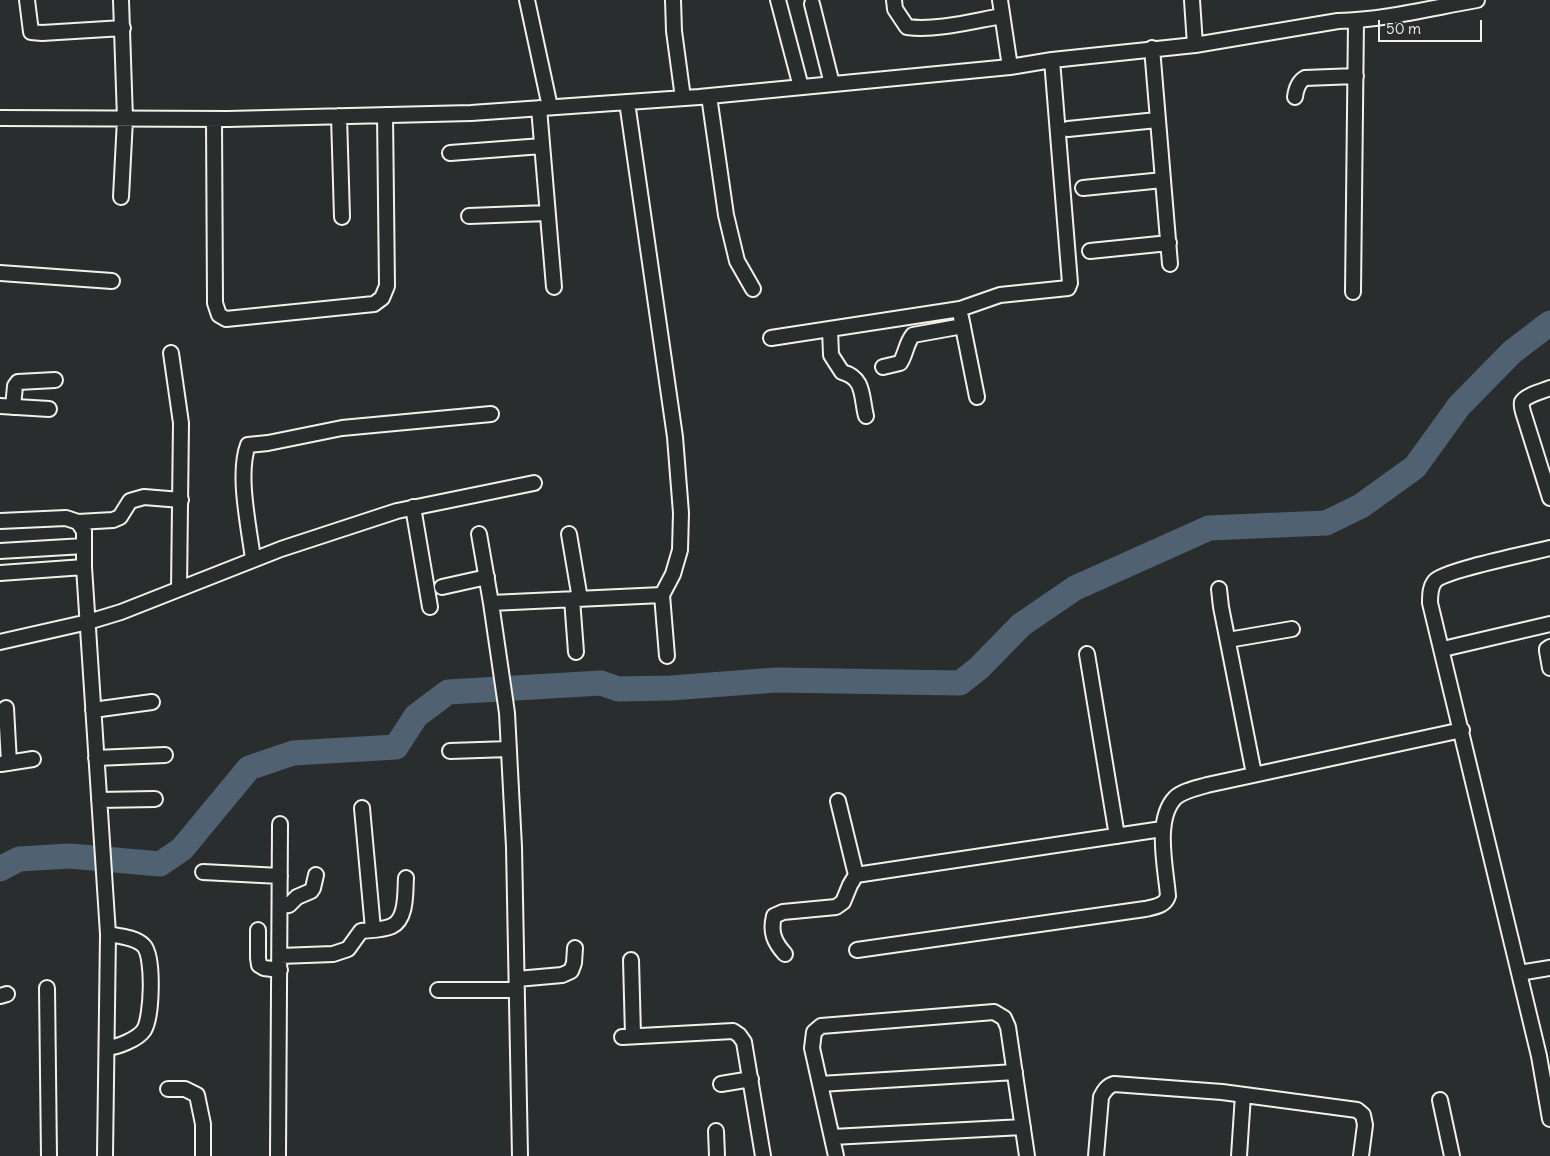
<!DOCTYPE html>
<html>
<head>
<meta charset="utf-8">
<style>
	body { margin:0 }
	#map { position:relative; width:1550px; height:1156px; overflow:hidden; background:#2a2d2e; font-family:Delius,sans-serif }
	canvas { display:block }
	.scale { position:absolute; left:1378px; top:20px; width:104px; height:22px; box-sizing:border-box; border:2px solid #f4f1e8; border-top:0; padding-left:6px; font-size:15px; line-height:18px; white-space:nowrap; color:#f4f1e8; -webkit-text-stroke:4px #2a2d2e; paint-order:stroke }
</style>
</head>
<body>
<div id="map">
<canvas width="1550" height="1156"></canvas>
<div class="scale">50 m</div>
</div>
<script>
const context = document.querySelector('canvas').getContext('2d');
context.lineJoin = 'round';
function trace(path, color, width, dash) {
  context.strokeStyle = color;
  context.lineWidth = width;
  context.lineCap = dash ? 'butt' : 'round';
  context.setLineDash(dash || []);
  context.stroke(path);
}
const river = new Path2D(`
	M0,869L19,859L70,856L160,864L182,849L249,768L293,753L396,747L416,716L448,692L601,683L618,689L671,688L776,680L960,683L979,668L1021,625L1075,588L1209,528L1326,523L1361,506L1415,467L1459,406L1512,352L1550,323`);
const minor = new Path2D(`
	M27,0L31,32L42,33L123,28
	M527,0L550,107
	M673,0L674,31L683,98
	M778,0L801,87
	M894,0L895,9L907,27C936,31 973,21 1002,16
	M1000,0L1010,67
	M1192,0L1195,45
	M812,4L832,84
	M1152,48L1170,264
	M709,96L726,215L737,261L753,289
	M1295,97C1296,89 1298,82 1305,78L1356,76
	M627,102L675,437L681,513L680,550L673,574L662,595L667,656
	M539,108L554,287
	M339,116L342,217
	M0,118L228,119L471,113L699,97L1010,67L1052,60L1195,45L1338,21C1384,20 1431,8 1477,0
	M214,119L215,303L219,315L226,319L374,304L382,298L387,286L385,115
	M1068,129L1157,120
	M450,153L542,146
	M1083,188L1163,180
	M121,197L125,119L121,0
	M469,216L547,213
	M1090,251L1169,243
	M0,273L112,281
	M1353,292L1356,21
	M961,317L977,397
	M830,329L831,355L842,372C865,378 861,397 866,416
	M771,338L960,309L1000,295L1068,288L1070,283L1052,60
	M171,353L181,423L179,589
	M883,367L900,363C906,354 906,343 913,335L963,326
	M1550,388C1543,391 1526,395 1522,402C1521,406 1523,412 1524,415L1550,498
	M0,406L49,409
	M13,407L15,386L18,382L55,380
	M413,507L430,607
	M0,521L66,518L78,522L84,531V567L108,934L105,1156
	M78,522L113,520L120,517L130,501L144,497L181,500
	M479,534L491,603
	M569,534L580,599
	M1550,548C1531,553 1445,570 1435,581C1430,587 1430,595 1430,603L1539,1056L1550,1119
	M0,551L84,546
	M253,559C249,527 237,474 248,445L268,443L342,428L491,414
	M0,573L84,567
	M442,587L487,577
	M1219,589L1221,607L1254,774
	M572,599L576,652
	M1228,640L1292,629
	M0,642L88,622L121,612L281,549L397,511L534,483
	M1550,647L1547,649V651L1550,668
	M1443,649L1550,624
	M1087,654L1117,836
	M6,708L9,763
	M93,710L152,702
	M450,751L509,749
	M96,758L165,755
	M1,764L33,759
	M99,800L155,799
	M838,801L856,875
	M362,808L373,929
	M203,872L280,876
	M280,906L289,905L297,897L311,891L313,888L316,875
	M258,930V958L259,965L264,968L280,970
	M857,950L1145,909C1154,907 1165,906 1168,896C1166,869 1154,820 1175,798C1182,791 1197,788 1207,785L1462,730
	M785,954C774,942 770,932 774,916L783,912L836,907L843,902L850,885L856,875L1162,829
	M280,956L333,954L348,949L361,931C370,930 383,930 392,926C407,919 405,892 406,878
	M631,960L633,1035
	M1519,973L1550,968
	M517,979L562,975L571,971L574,963L575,948
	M47,988L49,1156
	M438,990H517
	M0,996L7,994
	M622,1037L733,1031L739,1035L744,1042L763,1156
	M107,1048C118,1047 138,1039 144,1030C152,1017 154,957 144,946C136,937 118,936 108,934
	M721,1084L751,1079
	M820,1084L1015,1072
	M168,1089H185L197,1095L203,1124V1156
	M1440,1100L1452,1156
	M716,1131L717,1156
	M832,1137L1023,1127
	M278,1156L280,824
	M520,1156L514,847L507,713L491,603L662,595
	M836,1156L812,1048L814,1032L821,1026L994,1012L1004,1018L1008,1027L1027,1156
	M1096,1156L1101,1097C1104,1091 1107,1086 1114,1084L1222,1092L1357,1110L1363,1115L1365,1125L1361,1156
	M1239,1156L1243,1095`);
trace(river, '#506272', 25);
trace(minor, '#f4f1e8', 18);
trace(minor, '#2a2d2e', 14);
</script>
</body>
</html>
